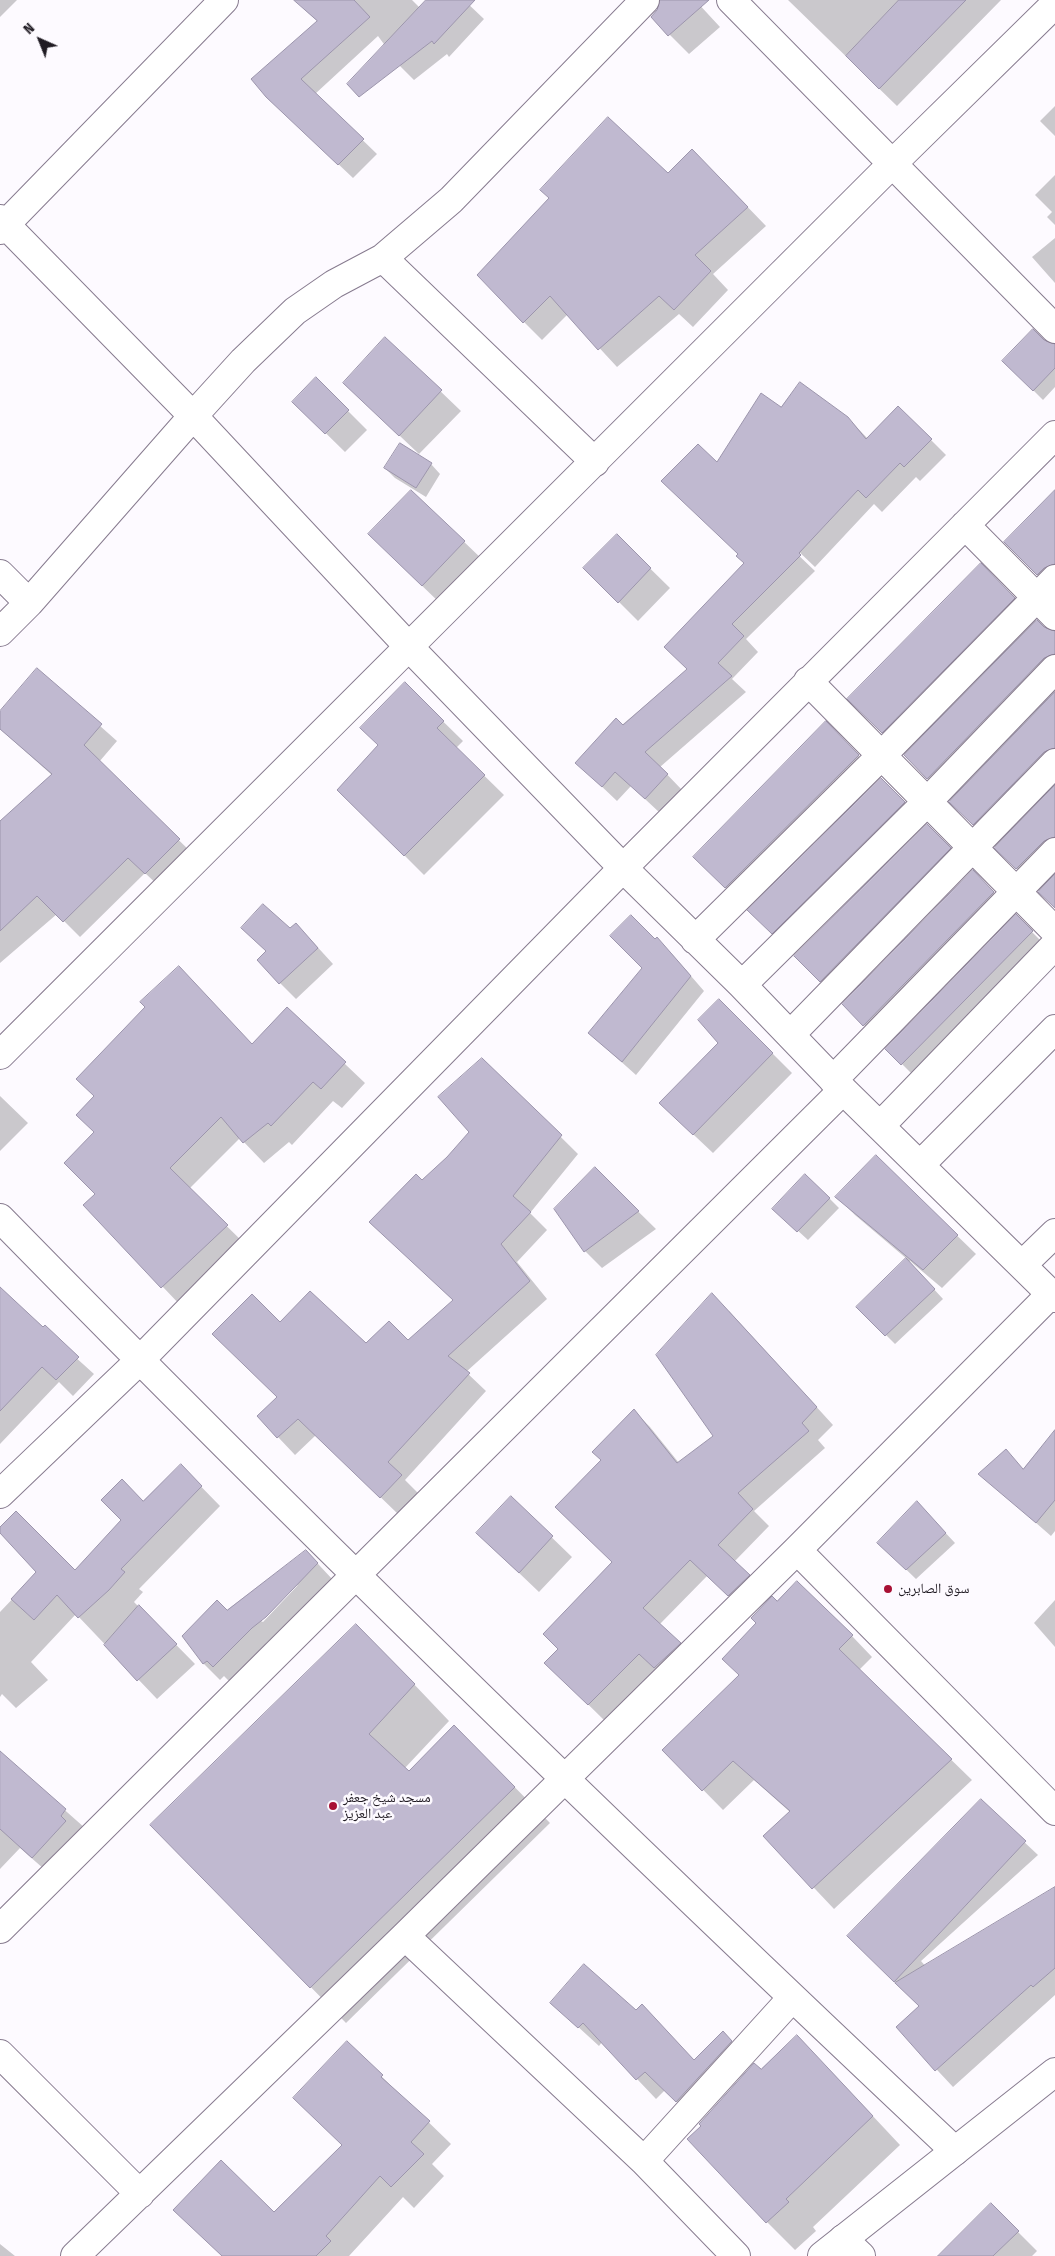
<!DOCTYPE html>
<html>
<head>
<meta charset="utf-8">
<style>
	body { margin:0 }
	#map { position:relative; width:1055px; height:2256px; overflow:hidden; background:#fdfaff; font-family:"Fira Sans Condensed",sans-serif }
	canvas { display:block }
	.north { position:absolute; left:15px; top:15px; width:50px; height:50px; -webkit-text-stroke:4px #fdfaff; paint-order:stroke; rotate:316deg; font-size:14px; font-weight:700; line-height:20px; text-align:center; color:#201b23 }
	.north::after { content:''; display:block; margin:auto; width:18px; height:22px; background:#201b23; clip-path:polygon(50% 0,100% 100%,50% 72%,0 100%) }
</style>
</head>
<body>
<div id="map">
<canvas width="1055" height="2256"></canvas>
<div class="north">N</div>
</div>
<script>
const context = document.querySelector('canvas').getContext('2d');
context.lineJoin = 'round';
function fill(path, color) {
  context.fillStyle = color;
  context.fill(path, 'evenodd');
}
function trace(path, color, width, dash) {
  context.strokeStyle = color;
  context.lineWidth = width;
  context.lineCap = dash ? 'butt' : 'round';
  context.setLineDash(dash || []);
  context.stroke(path);
}
function label(font, color, halo, rows, align = 'center') {
  context.font = font + ' "Fira Sans Condensed","Noto Naskh Arabic",sans-serif';
  context.lineWidth = 5;
  context.setLineDash([]);
  context.textBaseline = 'middle';
  context.strokeStyle = halo;
  context.fillStyle = color;
  for (const [text, x, y, turn = 0] of rows) {
    context.save();
    context.translate(x, y);
    context.rotate((+turn || 0) * Math.PI / 180);
    context.textAlign = isNaN(turn) ? turn : align;
    if (halo) context.strokeText(text, 0, 0);
    context.fillText(text, 0, 0);
    context.restore();
  }
}
const shadow = new Path2D(`
	M0,0H17L0,17Z
	M316,0H412L420,8L428,0H464L484,19L449,57L447,54L414,80L400,66L378,36L315,94L377,154L353,178L282,111L318,22Z
	M661,0H695L720,27L689,54L652,17L661,5Z
	M788,0H1001L897,106Z
	M1055,106V136L1040,121Z
	M710,168L766,226L713,274L728,290L693,327L679,314L617,367L568,314L542,340L524,322L550,198Z
	M1055,175V225L1047,217L1052,212L1035,195Z
	M1055,238V283L1032,257Z
	M386,339L461,411L419,454L364,402Z
	M1004,361L1055,362V387L1043,400Z
	M316,379L367,430L345,452L294,402Z
	M898,407L946,455L920,481L916,477L882,512L874,504L815,567L795,548L793,550L815,571L746,639L758,652L732,679L746,692L660,767L682,790L660,813L631,786L617,801L577,763L688,669L745,563L739,555L717,463L782,409L848,418L868,439Z
	M431,464L440,474L426,497L395,478L385,468Z
	M411,491L484,561L442,605L389,554Z
	M1055,492V592L1005,542Z
	M617,536L670,588L638,621L585,568Z
	M981,565L1037,622L1051,632H1055V907L849,699Z
	M37,670L117,741L99,762L195,856L162,889L145,873L80,937L57,914L0,963V822L53,776L0,729V713Z
	M405,684L463,741L456,748L504,795L424,875L339,790L379,745Z
	M826,723L878,776L745,907L714,876Z
	M881,779L924,822L792,952L768,930Z
	M927,826L969,868L840,1000L795,956Z
	M973,872L1013,912L884,1045L843,1004Z
	M1016,916L1055,955L930,1092L887,1049Z
	M290,930L312,941L333,964L296,999L280,983Z
	M655,940L671,953L704,991L636,1075L589,1033L643,968Z
	M719,1000L792,1073L713,1153L660,1103L720,1043Z
	M287,1009L365,1083L342,1108L333,1101L292,1145L289,1142L264,1163L240,1138L189,1189L247,1246L182,1307L85,1205L252,1045Z
	M482,1059L578,1154L530,1213L547,1230L517,1262L547,1299L466,1372L486,1391L405,1480L418,1493L398,1514L316,1435L295,1455L278,1437L280,1324L366,1345L408,1341L454,1301L370,1222L422,1182L448,1158L471,1132Z
	M0,1096L28,1123L0,1151Z
	M876,1157L976,1254L942,1288L910,1261L909,1262L943,1299L895,1344L858,1307L907,1259L855,1215L837,1197Z
	M595,1169L656,1229L602,1268L585,1251Z
	M829,1198L839,1208L808,1240L784,1218Z
	M0,1289L94,1374L73,1396L59,1382L0,1444Z
	M729,1311L833,1425L818,1440L825,1448L754,1511L769,1526L734,1562L765,1592L745,1612L708,1575L659,1625L696,1660L605,1721L546,1663L560,1649L614,1562L602,1460L634,1411L650,1427L679,1463L715,1436Z
	M1019,1465L1024,1470L1055,1466V1531L1051,1536L980,1474Z
	M181,1466L220,1506L139,1589L143,1592L134,1602L195,1664L157,1699L76,1614L31,1662L48,1680L16,1708L2,1694L0,1697V1612L38,1572L0,1531V1528L75,1572Z
	M511,1498L572,1557L539,1592L477,1533Z
	M926,1512L955,1543L916,1579L888,1552Z
	M306,1551L333,1580L230,1682L224,1676L220,1680L204,1664L183,1636L227,1611ZM298,1585L263,1622L261,1621L292,1588Z
	M1055,1600V1647L1034,1623Z
	M778,1603L852,1636L872,1657L859,1670L972,1780L834,1909L765,1836L790,1812L754,1780L723,1810L664,1750L741,1675L758,1623Z
	M392,1661L449,1721L404,1769L409,1773L490,1762L550,1823L346,2023L152,1825Z
	M7,1759L85,1828L52,1876L20,1848L0,1869V1768Z
	M1021,1839L1038,1855L921,1961L941,1984L1055,1887V1995L953,2087L897,2027L920,2007L849,1936Z
	M552,2003L695,2061L723,2033L751,2061L696,2121L665,2090L656,2099L602,2042L599,2046Z
	M347,2043L451,2144L432,2164L444,2176L414,2208L403,2197L349,2256H222L274,2213L343,2146Z
	M825,2065L900,2145L813,2227L816,2231L795,2250L767,2222L761,2071Z
	M991,2205L1037,2251L1032,2256H952Z
	M0,2244L15,2256H0Z`);
const building = new Path2D(`
	M294,0H354L370,17L301,79L364,139L338,165L266,97L251,79L317,21Z
	M426,0H475L434,44L432,41L359,97L347,84Z
	M660,0H709L668,36L651,17L657,10Z
	M899,0H966L879,89L846,56Z
	M608,117L668,173L692,149L748,207L695,255L711,271L674,310L659,296L598,350L550,296L523,323L477,275L549,198L540,190Z
	M1033,329L1044,340L1055,344V368L1033,391L1002,361Z
	M385,337L442,390L399,436L343,383Z
	M316,377L349,410L325,434L292,402Z
	M800,382L848,417L866,439L898,406L932,439L904,467L900,463L866,498L858,490L799,553L801,555L732,624L744,636L718,663L732,676L645,752L668,774L645,799L615,772L602,787L575,763L616,718L623,725L687,669L664,647L744,563L736,556L738,554L661,481L698,444L717,462L761,393L781,407Z
	M400,443L432,463L416,488L384,468Z
	M411,490L465,541L422,586L368,534Z
	M1055,490V564L1044,568L1037,575L1004,542Z
	M617,534L651,568L618,603L583,568Z
	M981,563L1015,598L882,733L847,699Z
	M1037,620L1044,627L1055,631V654L1044,658L927,779L904,755Z
	M37,668L102,724L84,745L180,839L145,874L128,858L63,922L37,896L0,931V821L52,774L0,729V711Z
	M405,682L444,721L437,728L485,775L404,856L337,790L378,745L360,728Z
	M1055,692V748L1044,752L973,825L949,802Z
	M826,721L859,755L725,888L693,857Z
	M881,778L905,802L772,934L747,910Z
	M1055,785V837L1044,841L1016,869L994,848Z
	M927,824L951,848L820,982L794,956Z
	M973,870L994,892L863,1026L842,1004Z
	M1055,874V908L1038,892Z
	M263,904L290,928L296,923L318,948L279,984L257,960L266,951L241,928Z
	M1016,914L1033,931L901,1065L885,1049Z
	M631,915L655,939L657,937L691,976L622,1062L588,1033L642,968L610,936Z
	M179,966L252,1044L287,1007L346,1062L321,1089L313,1082L271,1126L268,1123L243,1143L221,1117L170,1168L228,1225L161,1288L83,1205L95,1194L64,1163L94,1132L76,1115L94,1096L76,1079L145,1007L140,1002Z
	M719,999L773,1053L693,1135L659,1103L718,1043L698,1020Z
	M482,1058L562,1135L513,1196L531,1212L501,1244L530,1281L448,1356L470,1373L388,1462L402,1475L380,1498L298,1419L277,1438L257,1416L277,1397L212,1334L252,1294L280,1322L310,1291L366,1343L389,1321L408,1340L453,1300L369,1222L416,1174L422,1180L447,1157L469,1132L438,1097Z
	M876,1155L958,1235L923,1270L835,1197Z
	M595,1167L639,1211L584,1252L554,1209Z
	M805,1174L830,1198L797,1232L772,1209Z
	M906,1258L935,1289L885,1336L856,1307Z
	M0,1287L43,1327L45,1325L79,1357L56,1380L42,1367L0,1411Z
	M712,1293L817,1407L802,1423L809,1431L738,1493L753,1509L718,1545L750,1575L728,1596L690,1560L643,1608L681,1643L654,1668L639,1654L588,1705L544,1663L558,1649L543,1634L612,1562L555,1507L601,1460L592,1452L634,1409L677,1463L713,1436L656,1355Z
	M1055,1430V1500L1036,1523L978,1474L1006,1449L1023,1469Z
	M181,1464L202,1486L121,1569L125,1572L109,1590L78,1618L57,1595L34,1620L11,1599L36,1572L0,1533V1527L16,1511L75,1570L121,1520L101,1500L122,1479L143,1501Z
	M511,1496L553,1536L519,1573L476,1533Z
	M917,1501L946,1533L906,1570L877,1543Z
	M306,1550L318,1563L266,1617L252,1628L213,1667L207,1661L203,1664L182,1636L217,1600L227,1610Z
	M797,1581L853,1635L839,1649L952,1759L812,1889L763,1836L790,1811L733,1761L702,1791L662,1750L739,1675L722,1659L756,1623L751,1618L772,1596L777,1601Z
	M139,1605L177,1644L137,1681L104,1645Z
	M356,1624L415,1684L369,1734L409,1771L454,1725L515,1787L310,1988L150,1825Z
	M0,1751L66,1809L61,1816L66,1821L32,1858L0,1829Z
	M981,1799L1026,1841L894,1982L847,1936Z
	M1055,1887V1968L1033,1987L1031,1985L935,2071L896,2027L919,2006L895,1983Z
	M584,1964L636,2010L642,2004L694,2060L723,2031L732,2041L676,2102L645,2072L636,2080L583,2023L578,2028L550,2003Z
	M797,2035L873,2116L786,2199L789,2202L766,2223L687,2139L701,2126L699,2124L754,2063L761,2069Z
	M347,2041L383,2075L381,2077L430,2121L411,2142L424,2154L391,2187L380,2176L326,2236L331,2241L316,2256H222L173,2210L221,2160L274,2212L342,2145L293,2098Z
	M991,2203L1019,2231L993,2256H938Z`);
const street = new Path2D(`
	M645,0L451,200L383,258L334,284L295,311L243,361L193,416L409,647L623,868L742,985L843,1090L1055,1298
	M731,0L1055,329
	M0,219L193,416L29,603L0,632
	M0,230L224,0
	M383,258L595,462
	M965,525L1055,616
	M0,574L29,603
	M808,681L1055,931
	M695,940L882,755L1055,579
	M742,985L927,802L1055,669
	M790,1035L1055,763
	M0,1055L893,163L1055,4
	M833,1080L1055,852
	M880,1126L1055,945
	M920,1165L1055,1029
	M0,1218C311,1536 631,1846 955,2151
	M1022,1265L1055,1233
	M0,1494L139,1361L623,868L1055,435
	M797,1550L1055,1811
	M0,1929L843,1090
	M405,1936L644,2161L792,1998
	M0,2054L140,2194
	M644,2161L736,2256
	M843,2239L861,2256
	M75,2256L405,1936L797,1550L1051,1294`);
const secondary = new Path2D(`
	M822,2256L1055,2072`);
const markers = [
	[888,1589,5,"#a81034"],
	[333,1806,5,"#a81034"]
];
const poiNames = [
	["سوق الصابرين",898,1589],
	["مسجد شيخ جعفر",343,1798],
	["عبد العزيز",343,1814]
];
fill(shadow, '#0003');
fill(building, '#c0b9d0');
trace(building, '#9c95ac', 1);
trace(street, '#877b8f', 30);
trace(secondary, '#877b8f', 30);
trace(street, '#fff', 28);
trace(secondary, '#fff', 28);
for (const [x, y, r, color] of markers) {
  const dot = new Path2D();
  dot.arc(x, y, r, 0, 2 * Math.PI);
  context.fillStyle = color;
  context.fill(dot);
  trace(dot, '#fdfaff', 2);
}
label('14px', '#201b23', '#fdfaff', poiNames, 'left');
</script>
</body>
</html>
